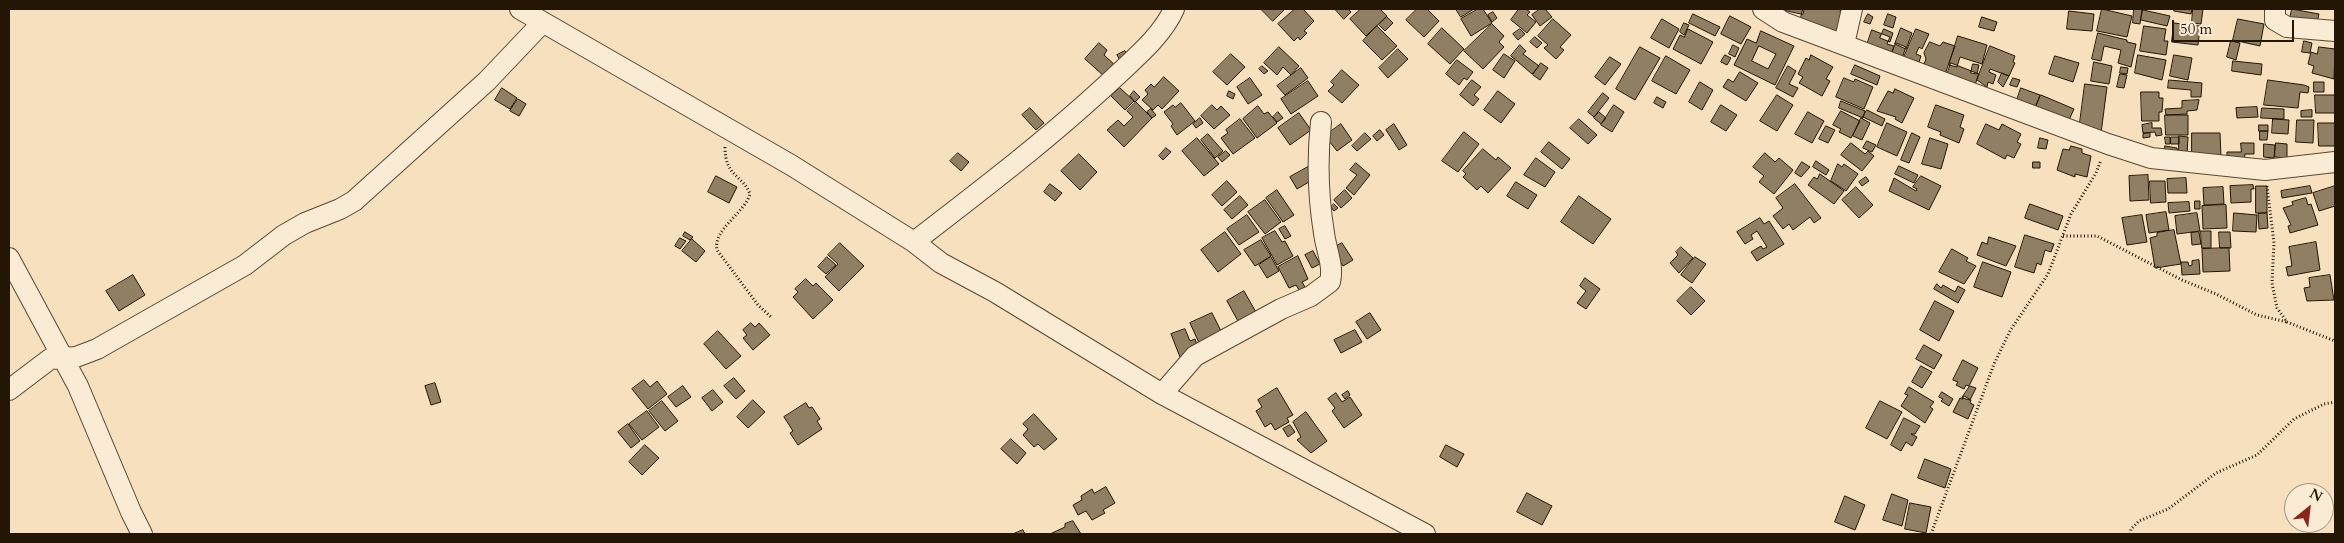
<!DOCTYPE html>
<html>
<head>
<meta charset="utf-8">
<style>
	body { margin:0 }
	#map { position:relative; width:2344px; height:543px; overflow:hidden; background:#f7e0bd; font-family:Cardo,serif }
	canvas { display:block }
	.frame { position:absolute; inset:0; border:10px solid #231604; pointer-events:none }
	.north { position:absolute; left:2284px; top:483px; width:50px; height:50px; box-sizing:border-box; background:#faebd4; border:1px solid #a49681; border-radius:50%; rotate:29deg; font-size:14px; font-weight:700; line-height:20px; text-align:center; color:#231604 }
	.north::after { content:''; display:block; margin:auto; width:18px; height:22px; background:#8f2418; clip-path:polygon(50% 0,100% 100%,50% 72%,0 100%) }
	.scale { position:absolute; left:2172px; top:20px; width:122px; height:22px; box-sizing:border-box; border:2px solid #231604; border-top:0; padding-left:6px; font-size:15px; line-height:18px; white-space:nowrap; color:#231604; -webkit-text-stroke:4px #faebd4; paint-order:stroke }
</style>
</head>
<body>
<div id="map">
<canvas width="2344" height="543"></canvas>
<div class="frame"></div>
<div class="north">N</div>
<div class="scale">50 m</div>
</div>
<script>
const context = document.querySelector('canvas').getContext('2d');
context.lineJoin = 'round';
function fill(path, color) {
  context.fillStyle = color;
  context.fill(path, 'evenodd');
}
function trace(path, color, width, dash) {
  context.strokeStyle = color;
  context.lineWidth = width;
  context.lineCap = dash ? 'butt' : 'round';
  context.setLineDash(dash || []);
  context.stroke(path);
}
const building = new Path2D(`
	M1261,9H1285L1273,21Z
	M1295,9H1303L1314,21L1304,31L1307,33L1300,40L1298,37L1294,41L1278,24Z
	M1335,9H1348L1351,12L1344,19Z
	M1361,9H1380L1387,16L1366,36L1350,19Z
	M1417,9H1427L1439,21L1424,37L1406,20Z
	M1456,9H1474L1461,17Z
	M1478,9H1483L1492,23L1471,36L1461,19Z
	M1519,9H1526L1530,12L1527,15L1536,22L1527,33L1511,20Z
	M1540,9H1545L1552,17L1540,26L1532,15Z
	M1778,9H1804L1803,14Z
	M1803,9H1841L1840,12L1846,14L1841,33L1800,22Z
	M2102,9L2132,16L2127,37L2097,31Z
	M2134,9H2142L2140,24L2133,23Z
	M2175,9H2192L2191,14L2174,11Z
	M2193,9H2203L2201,24L2192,23Z
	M2292,9L2319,14L2317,23H2289Z
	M2143,10L2170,16L2167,26L2141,20Z
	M2069,11L2094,14L2092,31L2067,29Z
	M1493,12L1497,18L1492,22L1488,15Z
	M1693,14L1720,27L1715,36L1689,23Z
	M1868,14L1873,17L1870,24L1864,22Z
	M1888,14L1896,17L1893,28L1884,25Z
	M1730,16L1751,27L1741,44L1721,34Z
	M1387,17L1393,23L1385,31L1379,25Z
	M1982,17L1997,22L1994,31L1979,27Z
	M1553,19L1571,35L1560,47L1564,50L1556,59L1544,48L1548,45L1538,36Z
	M1662,19L1679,29L1669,48L1651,38Z
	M2238,19L2264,24L2260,46L2233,40Z
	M1684,23L1689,25L1684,35L1680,32Z
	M2174,23L2200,26L2198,45L2172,42Z
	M1492,24L1504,36L1499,42L1504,47L1483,69L1464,51Z
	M1377,26L1397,46L1382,60L1363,41Z
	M2144,26L2166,29L2164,41H2168L2166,55L2140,51Z
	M1442,28L1464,49L1450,64L1428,44Z
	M1901,28L1912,33L1906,49L1895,44Z
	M1520,29L1525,34L1518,40L1513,34Z
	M1688,29L1713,42L1701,64L1673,49L1680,35L1684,37Z
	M1884,29L1893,33L1890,42L1880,38Z
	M1916,29L1929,34L1922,49L1919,47L1916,54L1921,56L1919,62L1915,61L1913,67L1902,62Z
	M1872,30L1890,37L1887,44L1894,46L1891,54L1866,48Z
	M1761,31L1794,46L1775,85L1734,65L1747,39L1756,43ZM1759,46L1776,54L1768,69L1752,61Z
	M2098,33L2127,40V42L2136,44L2131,67L2118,63L2121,50L2104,46L2101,61L2092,59Z
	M1958,36L1987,45L1982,64L1960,57L1957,67L1949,65Z
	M1535,37L1542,43L1537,48L1530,42Z
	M2231,41L2240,43L2236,60L2227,57Z
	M2304,41L2312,43L2310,53L2302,52Z
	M1930,42L1940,46L1943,42L1955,46L1944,77L1922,69L1926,59L1924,53Z
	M1099,43L1107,50L1104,55L1116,66L1105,77L1085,59Z
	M1896,43L1906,47L1901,61L1891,57Z
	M1520,45L1526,51L1523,54L1539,66L1532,74L1511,56Z
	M1733,45L1739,48L1735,57L1729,54Z
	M1990,46L2015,56L2013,62L2015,63L2009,76L1990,69L1989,72L1996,75L1993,84L1988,82L1987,87L1977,80Z
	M1279,47L1299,66L1291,75L1283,67L1277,75L1264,63Z
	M1640,47L1660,58L1635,100L1616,89Z
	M2319,47L2335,49L2334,79L2312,73L2314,66L2308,64L2311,52L2317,54Z
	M1398,49L1408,59L1388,78L1379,68Z
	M1125,51L1129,58L1121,62L1117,55Z
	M1231,54L1245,67L1227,85L1213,72Z
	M1504,54L1515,61L1504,78L1493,70Z
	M1725,55L1731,58L1727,65L1721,62Z
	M1811,55L1833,67L1826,79L1830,81L1822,96L1799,83L1803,77L1798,74L1806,58L1809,60Z
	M2138,55L2166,60L2162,80L2135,73Z
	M2174,55L2192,58L2188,80L2170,76Z
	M1666,56L1690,70L1676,94L1652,81Z
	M2055,56L2079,63L2073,82L2049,74Z
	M1610,57L1621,64L1605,85L1595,77Z
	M1457,60L1473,72L1467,80L1464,78L1459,85L1446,74Z
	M2233,61L2262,64L2261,75L2232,71Z
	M2094,62L2112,66L2109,84L2091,81Z
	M1541,63L1548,68L1540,80L1533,75Z
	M1951,63L1979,74L1973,90L1945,81Z
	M1973,64L1979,65L1977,74L1971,73Z
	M1855,65L1880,76L1877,85L1851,74Z
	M1262,66L1268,71L1264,74L1259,69Z
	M1788,66L1796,71L1789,84L1798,88L1793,97L1776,88Z
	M2121,67L2128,68L2127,74L2120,73Z
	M1301,68L1308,78L1285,95L1277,86Z
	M1342,70L1359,85L1342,103L1328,91L1334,85L1331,82Z
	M1740,72L1758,83L1746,101L1723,87L1728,79L1733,82Z
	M2002,73L2009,76L2003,87L1998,82Z
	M2120,74L2127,75L2124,88L2117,87Z
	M1164,77L1179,91L1162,109L1158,105L1153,110L1142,100L1148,94L1145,90L1151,84L1154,87Z
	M1250,78L1262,95L1248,104L1237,87Z
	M1844,78L1854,82L1855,79L1873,87L1864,109L1836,97Z
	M2013,78L2020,80L2017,87L2010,85Z
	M1472,80L1481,87L1474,95L1479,99L1473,106L1460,95Z
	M2169,80L2202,83L2201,97H2191V90L2168,88Z
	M2268,80L2304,85L2309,87L2308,93L2300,92L2298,108L2264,105Z
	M1308,81L1318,96L1291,114L1281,99Z
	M1700,82L1713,90L1702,110L1689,102Z
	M2314,82H2324V92H2314Z
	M2085,84L2107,87L2101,133L2079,130Z
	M502,88L517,98L510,109L495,100Z
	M1120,88L1134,101L1125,110L1111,96Z
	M2021,88L2040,95L2036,106L2017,100Z
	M1895,89L1914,98L1902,123L1895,119L1896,117L1877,111L1888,91L1893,93Z
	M1134,91L1140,97L1135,102L1130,96Z
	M1229,91L1235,94L1233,99L1227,96Z
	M1498,91L1515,104L1501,123L1484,110Z
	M2141,92H2159V98H2163L2162,112H2159V121H2142Z
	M1603,93L1609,98L1594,117L1588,112Z
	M1777,95L1793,105L1777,131L1760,121Z
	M2041,95L2074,109L2069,120L2036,106Z
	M2315,95H2335V113H2316Z
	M1657,97L1666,102L1663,108L1654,103Z
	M518,99L526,104L519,116L510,111Z
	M2199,100L2197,110L2187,111V114L2166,115L2165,109L2182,108V101Z
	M1841,101L1865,111L1863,118L1839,108Z
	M1136,102L1152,118L1124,147L1107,130L1118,120L1124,126L1133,117L1127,111Z
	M1181,103L1195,121L1177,135L1171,126L1173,124L1164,112L1173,105L1175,107Z
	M1212,105L1217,110L1221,106L1230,115L1214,129L1201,116Z
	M1614,105L1624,112L1612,132L1601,125Z
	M1721,105L1737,115L1726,131L1711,122Z
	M1936,105L1964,115L1960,127L1964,129L1959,143L1940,135L1941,132L1928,127Z
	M1258,106L1264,114L1268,112L1277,123L1257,138L1243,119Z
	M2257,107L2258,117L2237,118L2236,108Z
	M1030,108L1044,123L1036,130L1022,115Z
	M2262,108L2284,109V119L2261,118Z
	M1151,109L1156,115L1152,118L1147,112Z
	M1867,110L1885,119L1882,126L1863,117Z
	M2312,110V117H2301V111Z
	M1841,111L1860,121L1851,138L1839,132L1841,129L1833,125Z
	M1278,112L1283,118L1277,122L1273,117Z
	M1599,112L1606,118L1601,124L1594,118Z
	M1808,112L1824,121L1812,143L1795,134Z
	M1299,113L1311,130L1290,145L1278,128Z
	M2165,115H2188V135H2166Z
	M1200,118L1203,123L1196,128L1193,124Z
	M1861,118L1870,123L1862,140L1853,136Z
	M1240,119L1255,138L1233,154L1221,138L1228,133L1226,130Z
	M1579,119L1597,135L1588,144L1570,128Z
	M2273,119L2289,120L2288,134L2272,133Z
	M2297,120H2314L2313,143L2296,142Z
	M1887,123L1907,132L1897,156L1877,147Z
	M2152,123V128H2161L2162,135L2156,136L2155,132L2143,133L2142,125Z
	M2318,123H2335V146H2319Z
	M1341,124L1352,140L1337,151L1325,136Z
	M1394,124L1407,145L1399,150L1386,130Z
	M1986,124L1999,130L2002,124L2021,134L2017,142L2021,144L2014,158L2007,155L2005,159L1977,144Z
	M2259,125H2268V131H2259Z
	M1826,126L1835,130L1828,143L1819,139Z
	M1380,130L1384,135L1377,141L1373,136Z
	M2260,131H2268L2267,140H2260Z
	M1464,132L1479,144L1458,172L1442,161Z
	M1365,133L1371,139L1357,151L1352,146Z
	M1912,133L1920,137L1909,163L1901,160Z
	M2150,133V137L2143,138V134Z
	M2192,133H2220L2221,157H2192Z
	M1208,134L1223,151L1215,158L1201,140Z
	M2179,136L2188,137L2187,155H2179Z
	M2165,137H2170V144H2166Z
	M2171,137H2179V144H2171Z
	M1197,138L1219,164L1204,176L1182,151Z
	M1930,138L1948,144L1941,169L1922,164Z
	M2040,138L2048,140L2046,149L2038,148Z
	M1867,141L1876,145L1872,152L1863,148Z
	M1549,142L1570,159L1562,169L1541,152Z
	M1851,143L1865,154L1868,151L1874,156L1862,171L1841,155Z
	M2241,143H2254V154H2245L2244,162H2227V152H2241Z
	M2276,143L2287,144V158L2275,157Z
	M2264,144L2275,145L2274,158L2264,157Z
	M2071,146L2082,149V153L2091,156L2087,177L2075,174V177L2057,170L2063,149L2069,150Z
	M2165,146L2177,148L2178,156L2165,157Z
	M1166,148L1171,152L1163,160L1159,156Z
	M1483,149L1496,160L1498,157L1511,168L1488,193L1481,186L1477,190L1463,177L1466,174L1463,171Z
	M1226,151L1230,155L1222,162L1218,157Z
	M958,153L969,162L961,171L950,161Z
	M1765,153L1775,162L1779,158L1793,170L1774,194L1759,182L1764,176L1753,167Z
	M1079,154L1097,172L1080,190L1061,171Z
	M1536,158L1555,172L1545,187L1524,175Z
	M1816,161L1829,170L1826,175L1813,167Z
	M1802,162L1810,167L1801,177L1795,173Z
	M2033,162H2040V168H2033Z
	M1356,163L1370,175L1354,195L1346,188L1357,175L1350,170Z
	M1838,164L1842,167L1844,164L1858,174L1846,191L1831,181Z
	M1899,166L1918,175L1914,183L1895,174Z
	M1308,167L1314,179L1297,189L1290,177Z
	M1820,174L1844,191L1834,204L1808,185L1814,177L1817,179Z
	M2148,175L2149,200L2130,201L2129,176Z
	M716,176L737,187L729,203L708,192Z
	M1921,176L1941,186L1929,210L1889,191L1894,178L1916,191L1917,189L1913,187Z
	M1866,177L1869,181L1862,186L1859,182Z
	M2186,178L2187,193H2168L2167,179Z
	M1227,181L1237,192L1222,206L1212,195Z
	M2150,181H2165L2166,202L2151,203Z
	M1516,182L1537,195L1528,209L1507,196Z
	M1050,184L1062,193L1055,201L1044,192Z
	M1795,184L1821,218L1814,223L1810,217L1793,230L1789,224L1783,229L1773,216L1783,208L1776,198Z
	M2253,185L2254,189H2251V202L2231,203L2230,186Z
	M2256,186H2267V213H2256Z
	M2310,186L2312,193L2282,198L2281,191Z
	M2335,186V206L2319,211L2313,193Z
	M1856,187L1873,205L1859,218L1842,200Z
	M2223,187L2224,204L2204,205L2203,188Z
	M1277,190L1294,215L1283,222L1266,198Z
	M1345,190L1352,198L1341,208L1334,200Z
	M1240,196L1248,205L1232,219L1224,210Z
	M1579,196L1611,219L1593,244L1561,222Z
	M2306,198L2308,205L2311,204L2318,225L2290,233L2288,226L2291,225L2283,208L2293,205L2292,202Z
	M1265,200L1281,222L1265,234L1248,212Z
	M2195,201H2200V209H2195Z
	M2189,202L2190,211L2169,213L2168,203Z
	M1334,204L1338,208L1334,211L1331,207Z
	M2030,204L2063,216L2058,230L2025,218Z
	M2226,205L2227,228L2203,229L2202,206Z
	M2166,212L2169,230L2149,233L2146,215Z
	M2197,213L2200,231L2177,234L2175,216Z
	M2234,213L2257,215L2256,232L2233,231Z
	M2267,213L2268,228L2259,229L2258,214Z
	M1247,215L1259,232L1239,245L1227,229Z
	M2142,215L2147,242L2127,245L2122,218Z
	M1760,218L1764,224L1769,221L1784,244L1757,261L1751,252L1761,246L1763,249L1767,247L1757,231L1751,235L1753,239L1745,244L1737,232Z
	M1285,226L1291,236L1285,239L1279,229Z
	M2174,230L2181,264L2155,268L2150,238L2157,236V233Z
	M1275,231L1282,242L1285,241L1293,256L1277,265L1262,238Z
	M2201,231H2211V248H2202Z
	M685,232L693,237L690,240L683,236Z
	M1225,232L1241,254L1218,272L1201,250Z
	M2199,232L2201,244L2192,245L2191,233Z
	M2219,232H2230L2231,248H2220Z
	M2025,235L2054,244L2051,252L2045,250L2041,265L2037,263L2034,273L2015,267Z
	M1989,237L2016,246L2006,266L1977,255L1982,242L1987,244Z
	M680,238L686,241L680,249L675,246Z
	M692,239L705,251L696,262L682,251Z
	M1261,240L1271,256L1255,266L1244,250Z
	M2316,242L2320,270L2288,276L2286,267L2292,266L2289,247Z
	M840,243L864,266L839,291L825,277L838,264L828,255Z
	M1342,243L1353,260L1343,266L1332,249Z
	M1681,247L1693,258L1679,273L1670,263L1678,255L1676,252Z
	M2229,248L2230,271L2203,272L2202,249Z
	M1952,249L1968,258L1966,261L1976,266L1964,284L1939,272Z
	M1313,251L1320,264L1312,268L1305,255Z
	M1298,256L1308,279L1302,282L1305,287L1299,290L1296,285L1289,288L1278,267Z
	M827,257L836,265L826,274L818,267Z
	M1271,257L1279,271L1267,278L1259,265Z
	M1695,257L1706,264L1692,283L1681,275Z
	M2199,260L2200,274L2182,275L2181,262H2188L2189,266L2192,265V261Z
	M1983,262L2011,272L2002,297L1974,287Z
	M133,275L145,295L119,311L106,291Z
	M2330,275L2334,300L2307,301L2304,288L2310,287L2309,278Z
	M1585,278L1600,289L1586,309L1577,303L1586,291L1580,286Z
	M806,279L813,286L816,283L833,300L813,319L793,297L798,292L795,289Z
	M1937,284L1941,288L1943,285L1955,292L1958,286L1965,290L1958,303L1934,289Z
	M1691,287L1705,301L1691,315L1677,301Z
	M1244,291L1257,314L1239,323L1227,301Z
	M1935,301L1954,311L1939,341L1920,330Z
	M1212,313L1223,335L1200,345L1190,323Z
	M1370,313L1381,330L1367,339L1356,322Z
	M751,323L755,327L759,323L770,335L753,350L743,338L747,335L743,330Z
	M1185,329L1190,341L1195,339L1199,350L1180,357L1171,334Z
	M1355,330L1362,342L1341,353L1334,340Z
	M718,331L741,356L726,369L704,344Z
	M1924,345L1942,355L1934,369L1916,359Z
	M1963,360L1978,368L1969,386L1966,385L1964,389L1956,385L1958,382L1953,380Z
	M1921,366L1932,372L1922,388L1912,382Z
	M734,378L745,391L736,399L724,386Z
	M644,380L650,387L657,381L667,394L648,409L632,389Z
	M435,383L441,402L431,405L425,386Z
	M683,386L691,397L676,407L668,397Z
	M1970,386L1976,388L1970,400L1962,398Z
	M1909,387L1934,402L1930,407L1933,409L1925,423L1901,406L1908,395L1905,394Z
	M1277,388L1293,415L1287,418L1289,422L1275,430L1271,423L1265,427L1256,411L1262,407L1258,400Z
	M713,390L723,402L712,411L702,398Z
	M1348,391L1350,395L1345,399L1342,395Z
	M1942,392L1953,399L1949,406L1941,401L1943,399L1939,397Z
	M1336,393L1342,402L1350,397L1362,415L1344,428L1332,411L1335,408L1328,399Z
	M1964,396L1971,400L1970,403L1974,405L1968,419L1953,412L1960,398L1962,399Z
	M753,400L765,412L748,428L737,417Z
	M662,401L678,421L665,431L649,411Z
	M1880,401L1902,412L1887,439L1866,428Z
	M806,403L809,408L812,407L820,419L817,421L822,429L798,445L790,433L793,431L784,417Z
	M647,411L659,427L642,440L629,424Z
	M1306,412L1327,441L1311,453L1297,440L1301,437L1293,422Z
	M1034,414L1057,439L1044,450L1038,444L1034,447L1023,435L1028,429L1023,424Z
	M1904,418L1920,426L1915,434H1911L1917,437L1912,446L1906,442L1901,451L1891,445Z
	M628,424L640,441L631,448L618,432Z
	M1290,425L1295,432L1288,437L1283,429Z
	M1011,439L1026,453L1017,464L1001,449Z
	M645,445L659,458L642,475L629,462Z
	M1446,445L1464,454L1457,467L1440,457Z
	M1925,459L1951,469L1945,488L1918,478Z
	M1106,487L1115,503L1103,510L1105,513L1092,520L1086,511L1078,515L1073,505L1082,500L1081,496L1092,489L1094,493Z
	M1527,493L1552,506L1542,525L1517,512Z
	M1892,494L1908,500L1902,526L1883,520Z
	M1845,496L1865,505L1855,530L1835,522Z
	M1910,503L1931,507L1926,533L1905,529Z
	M1073,521L1081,534H1050L1065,527V524Z
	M1023,530L1025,534H1013Z`);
const path = new Path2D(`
	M725,147C725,177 743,175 750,194C744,214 713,229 717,250L758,305L771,317
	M2267,186L2274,243L2272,283L2277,308L2287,322L2335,341
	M2063,236H2097L2182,280L2216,294L2257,315L2287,322
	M1931,534L1994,364L2010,331L2048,274L2071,214L2096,173L2101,160
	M2130,534L2131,529L2139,521L2168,509L2216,473L2257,455L2294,419L2324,404L2335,402`);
const minor = new Path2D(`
	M520,9L791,165L914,242L941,263L995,292L1162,394L1425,534
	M1763,9L1783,22L2108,144L2151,158L2265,170L2335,162
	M2275,9V20L2287,27L2335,31
	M1844,44L1852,9
	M914,242C983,189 1051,137 1114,78C1135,58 1162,36 1174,9
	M9,258L78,386L131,512L142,534
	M9,390L50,359L76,357L97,349L245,265L284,235L305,223L340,209L354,201L487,81L543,22
	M1162,394L1195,356L1281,309L1311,296L1330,282C1334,265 1326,250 1324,233C1318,196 1317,159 1321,122`);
fill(building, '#917f64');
trace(building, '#231604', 1);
trace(minor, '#584832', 22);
trace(path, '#231604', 3, [1, 2.5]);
trace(minor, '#faebd4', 20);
</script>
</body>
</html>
